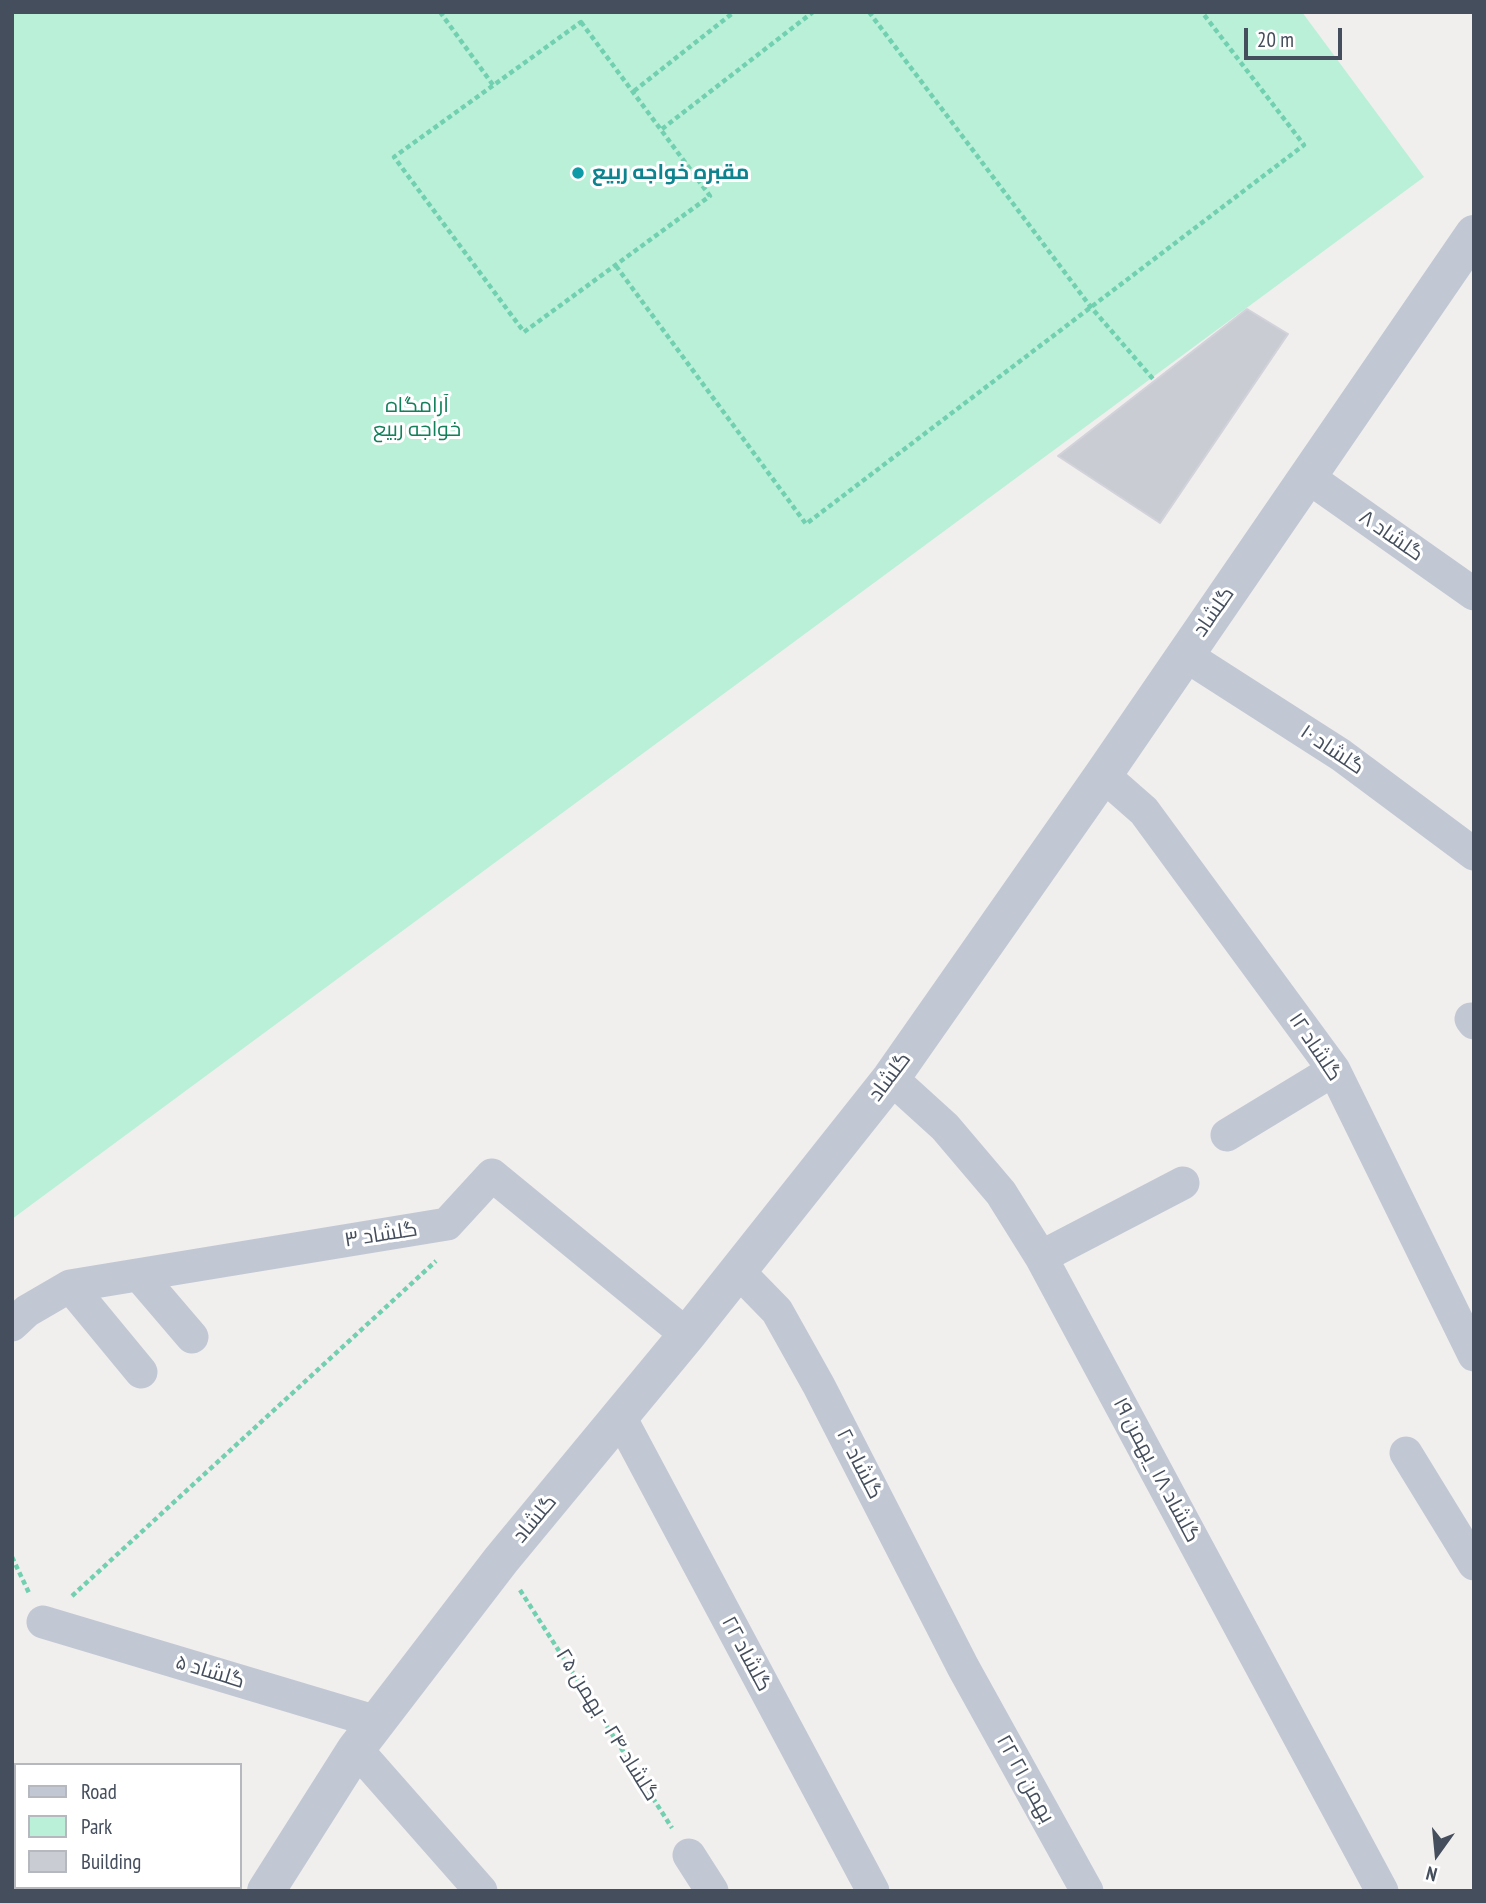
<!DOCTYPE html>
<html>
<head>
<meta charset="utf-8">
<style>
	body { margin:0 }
	#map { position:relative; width:1486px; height:1903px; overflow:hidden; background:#f1eeee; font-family:"PT Sans Narrow",sans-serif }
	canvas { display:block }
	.frame { position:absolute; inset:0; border:14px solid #454e5c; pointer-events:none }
	.legend { position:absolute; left:14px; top:1763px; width:228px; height:126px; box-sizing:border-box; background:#fff; border:2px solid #b5b8be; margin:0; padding:9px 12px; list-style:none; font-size:21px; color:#454e5c }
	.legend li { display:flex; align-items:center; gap:14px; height:35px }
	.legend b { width:35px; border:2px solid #b5b8be }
	.north { position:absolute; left:1402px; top:1819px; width:70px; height:70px; -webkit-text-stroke:5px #fff; paint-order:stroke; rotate:195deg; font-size:19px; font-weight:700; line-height:28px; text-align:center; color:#454e5c }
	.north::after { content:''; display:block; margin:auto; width:24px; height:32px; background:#454e5c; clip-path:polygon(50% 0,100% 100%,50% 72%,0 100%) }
	.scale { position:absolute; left:1244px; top:28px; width:98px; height:32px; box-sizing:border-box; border:4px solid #454e5c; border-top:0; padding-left:9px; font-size:21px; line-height:24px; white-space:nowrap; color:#454e5c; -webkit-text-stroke:5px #fff; paint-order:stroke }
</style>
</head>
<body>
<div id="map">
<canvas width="1486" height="1903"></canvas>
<div class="frame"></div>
<ul class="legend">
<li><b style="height:9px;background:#c1c8d4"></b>Road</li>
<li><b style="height:19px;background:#baf0d8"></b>Park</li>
<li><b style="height:19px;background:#caccd4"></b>Building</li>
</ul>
<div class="north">N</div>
<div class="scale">20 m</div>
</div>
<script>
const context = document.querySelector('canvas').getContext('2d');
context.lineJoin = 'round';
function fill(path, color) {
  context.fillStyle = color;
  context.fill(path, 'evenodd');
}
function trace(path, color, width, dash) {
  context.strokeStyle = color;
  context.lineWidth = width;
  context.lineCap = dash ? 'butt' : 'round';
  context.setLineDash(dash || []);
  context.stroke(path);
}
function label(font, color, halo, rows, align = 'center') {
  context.font = font + ' "PT Sans Narrow",Cairo,sans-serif';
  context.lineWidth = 6;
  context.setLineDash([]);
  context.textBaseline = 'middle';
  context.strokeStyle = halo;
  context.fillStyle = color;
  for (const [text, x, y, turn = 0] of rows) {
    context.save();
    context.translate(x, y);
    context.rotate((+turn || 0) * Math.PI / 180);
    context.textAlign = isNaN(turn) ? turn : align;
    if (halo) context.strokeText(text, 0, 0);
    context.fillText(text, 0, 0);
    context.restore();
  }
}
const green = new Path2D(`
	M12,12H1302L1424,177L12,1219Z`);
const building = new Path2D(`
	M1247,309L1288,334L1160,523L1058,456Z`);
const path = new Path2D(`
	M440,12L493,85
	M869,12L1090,306L1153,379
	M581,22L710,196L524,332L394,157Z
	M634,91L734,12
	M662,129L813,12
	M616,266L806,524L1304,145L1202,12
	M12,1557L29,1593
	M520,1590L672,1828
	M72,1596L436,1261`);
const minor = new Path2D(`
	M1308,477L1474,594
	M1185,655L1341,755L1474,854
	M1103,775L1144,811L1334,1070L1474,1355
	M1471,1019L1474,1023
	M891,1078L945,1127L1001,1193L1041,1257L1382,1891
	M1227,1135L1334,1070
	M1041,1257L1183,1183
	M738,1271L777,1311L819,1386L963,1667L1087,1891
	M139,1275L192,1337
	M70,1286L141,1372
	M12,1325L27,1311L70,1286L447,1224L492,1175L687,1335
	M620,1417L873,1891
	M1406,1453L1474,1564
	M43,1622L377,1722
	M356,1749L481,1891
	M689,1855L712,1891`);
const tertiary = new Path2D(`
	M266,1891L356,1749L501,1560L687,1335L891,1078L1103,775L1474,234`);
const markers = [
	[578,173,7,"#0f9aa8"]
];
const cultureNames = [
	["مقبره خواجه ربیع",592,173]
];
const parkNames = [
	["آرامگاه",417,406],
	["خواجه ربیع",417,430]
];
const streetNames = [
	["گلشاد ۸",1391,536,35],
	["گلشاد",1214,612,-55],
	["گلشاد ۱۰",1332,750,34],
	["گلشاد ۱۲",1315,1047,56],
	["گلشاد",890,1077,-53],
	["گلشاد ۳",381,1235,-9],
	["گلشاد ۲۰",859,1464,63],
	["گلشاد ۱۸ _بهمن ۱۹",1156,1470,62],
	["گلشاد",535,1519,-50],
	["گلشاد ۲۲",746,1654,62],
	["گلشاد ۵",210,1672,17],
	["گلشاد ۲۴ - بهمن ۲۵",607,1725,58],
	["۲۲ بهمن ۲۱",1025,1779,61]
];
fill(green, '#baf0d8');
fill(building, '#caccd4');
trace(building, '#d2d3da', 2);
trace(path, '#71d0b0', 4.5, [5, 3.5]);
trace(minor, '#c1c8d4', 33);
trace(tertiary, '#c1c8d4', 38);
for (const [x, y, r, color] of markers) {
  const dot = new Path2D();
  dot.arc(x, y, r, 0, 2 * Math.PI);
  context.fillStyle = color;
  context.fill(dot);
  trace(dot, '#fff', 2.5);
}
label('bold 21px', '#0d838f', '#fff', cultureNames, 'left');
label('21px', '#13805b', '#fff', parkNames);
label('21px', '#454e5c', '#fff', streetNames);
</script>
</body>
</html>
